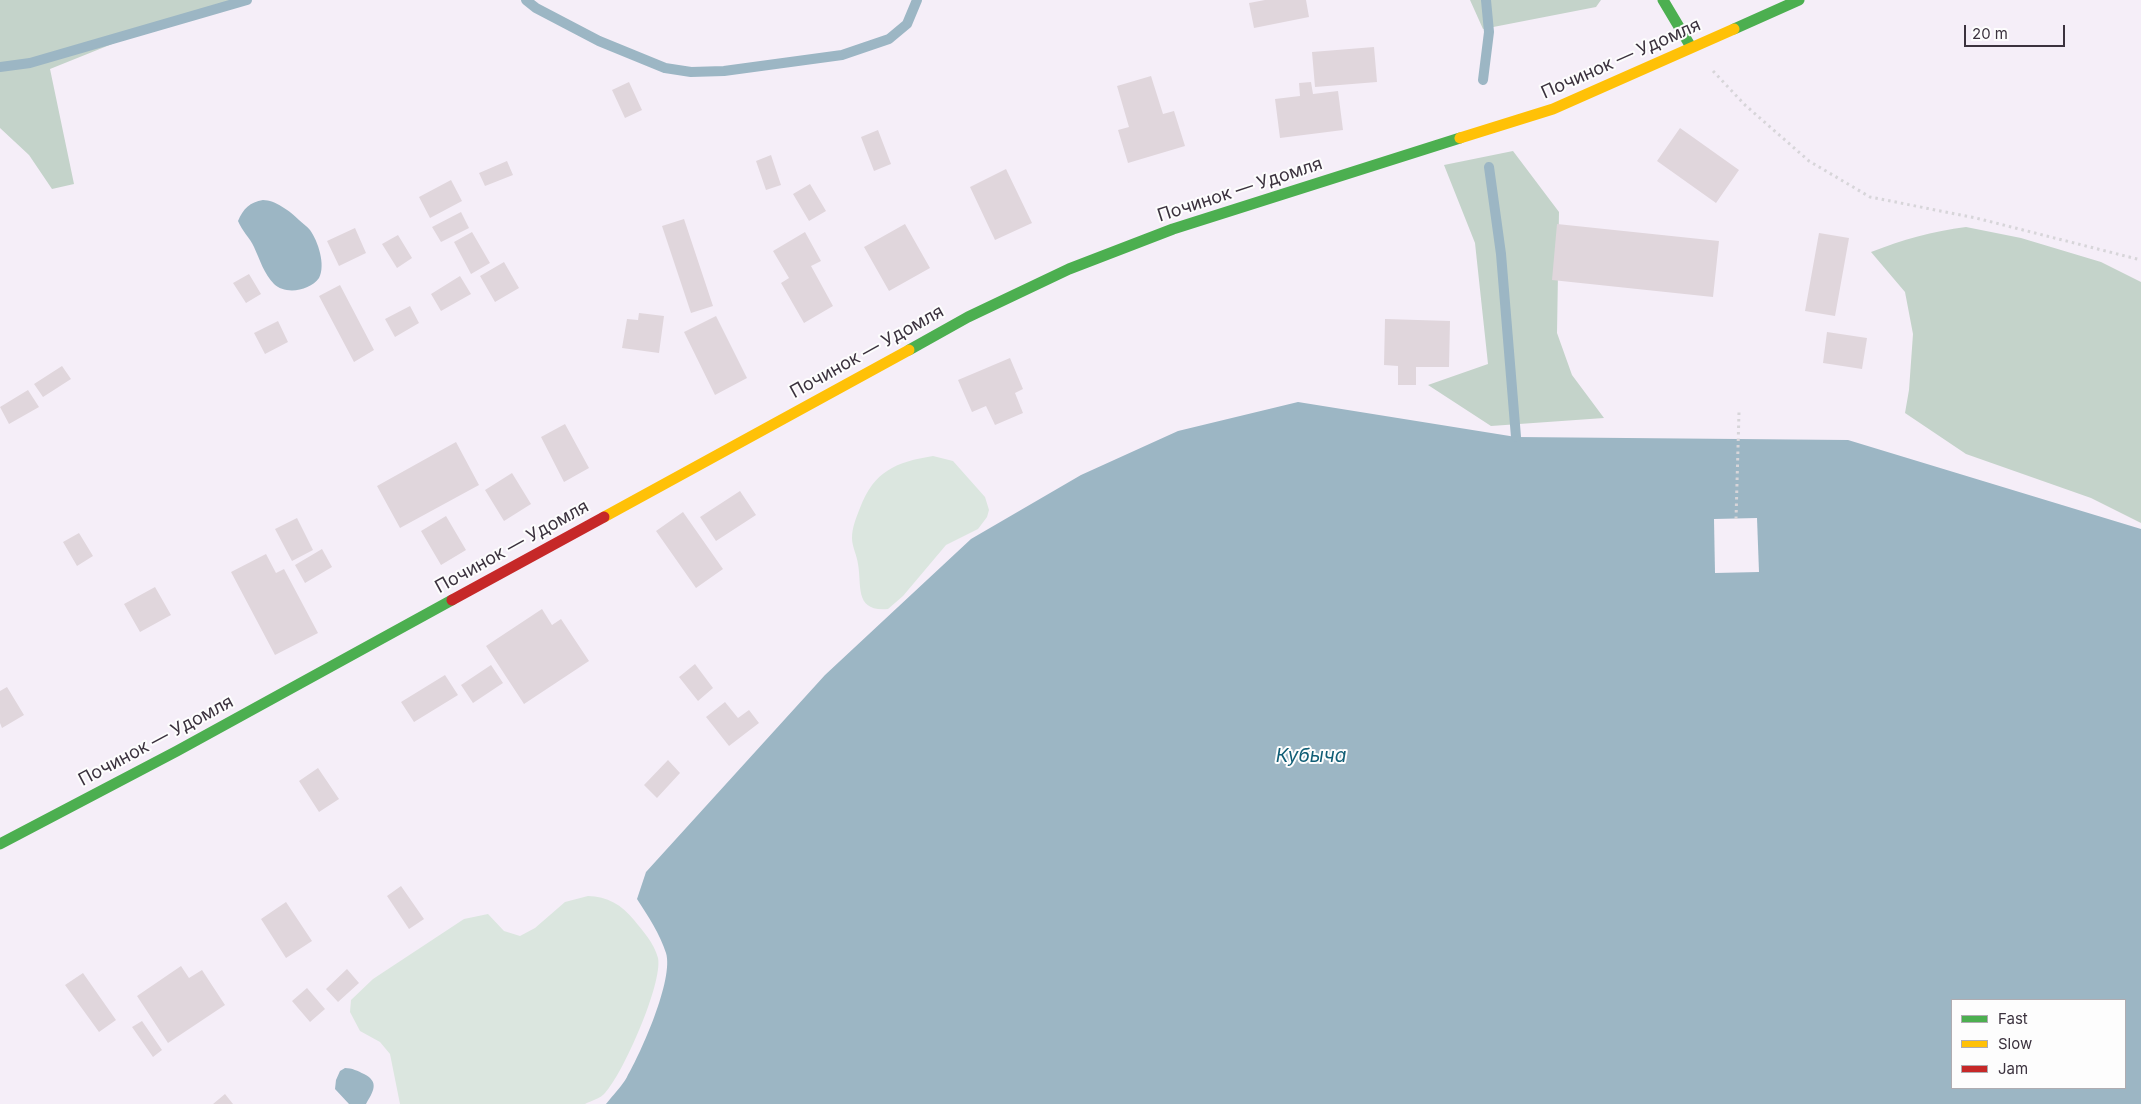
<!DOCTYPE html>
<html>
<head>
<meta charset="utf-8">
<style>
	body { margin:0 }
	#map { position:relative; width:2141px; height:1104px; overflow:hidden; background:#f5eef8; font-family:Inter,sans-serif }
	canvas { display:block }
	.legend { position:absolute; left:1951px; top:999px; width:175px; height:90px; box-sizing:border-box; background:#fdfdfd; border:1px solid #afacb1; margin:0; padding:6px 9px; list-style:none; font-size:15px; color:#3b323e }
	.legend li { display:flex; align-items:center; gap:10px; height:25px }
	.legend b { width:25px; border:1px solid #afacb1 }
	.scale { position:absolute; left:1964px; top:25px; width:101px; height:22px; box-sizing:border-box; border:2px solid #3b323e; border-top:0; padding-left:6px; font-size:15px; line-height:18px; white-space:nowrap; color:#3b323e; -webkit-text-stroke:4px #fdfdfd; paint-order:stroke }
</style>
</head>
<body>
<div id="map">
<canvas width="2141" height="1104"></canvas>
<ul class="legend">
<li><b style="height:6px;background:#4caf50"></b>Fast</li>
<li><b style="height:6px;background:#ffc107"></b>Slow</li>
<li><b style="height:6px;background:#c62828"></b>Jam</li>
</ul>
<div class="scale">20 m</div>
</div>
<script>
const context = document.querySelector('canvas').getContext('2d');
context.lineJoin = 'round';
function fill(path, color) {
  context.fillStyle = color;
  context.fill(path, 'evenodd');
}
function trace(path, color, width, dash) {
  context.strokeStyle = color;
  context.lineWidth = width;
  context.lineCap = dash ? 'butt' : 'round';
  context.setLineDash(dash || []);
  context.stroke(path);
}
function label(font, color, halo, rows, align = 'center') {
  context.font = font + ' Inter,sans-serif';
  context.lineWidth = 4;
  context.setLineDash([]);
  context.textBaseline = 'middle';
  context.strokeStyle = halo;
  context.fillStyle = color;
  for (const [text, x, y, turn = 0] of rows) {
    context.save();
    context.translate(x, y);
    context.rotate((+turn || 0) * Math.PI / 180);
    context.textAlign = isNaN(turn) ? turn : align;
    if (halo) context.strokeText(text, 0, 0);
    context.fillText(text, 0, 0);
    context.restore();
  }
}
const green = new Path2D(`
	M933,456L953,461L985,497L989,510L987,517L978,529L946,545L903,596L888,609C854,612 862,586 858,564C857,555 852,547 852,538C852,528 856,518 860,508C874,471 896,462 933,456Z
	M588,896C607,896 622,905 634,920C643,931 654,943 658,958C663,983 623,1074 605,1093C601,1098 591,1101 585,1104H400L390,1054L380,1042L360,1031L350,1012L351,1000L373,979L464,919L488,914L504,931L520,936L535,928L565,902Z`);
const forest = new Path2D(`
	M0,0H242L142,32L50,69L74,184L52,189L29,155L0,128Z
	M1470,0H1601L1596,7L1483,29Z
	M1513,151L1559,212L1557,333L1572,375L1604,418L1491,426L1428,385L1488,364L1475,243L1444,165Z
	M1966,227L2021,238L2101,262L2141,282V523L2091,498L1966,454L1905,413L1909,390L1913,334L1905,292L1871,252C1902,240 1933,231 1966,227Z`);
const water = new Path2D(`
	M263,200C275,200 290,211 299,220C302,223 307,226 310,230C318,241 326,265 319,278C310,291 285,295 274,284C264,274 260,260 254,247C250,238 242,231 238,221C243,209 250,202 263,200Z
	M1298,402L1516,437L1848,440L2141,529V1104H606C613,1095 622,1086 627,1077C641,1053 674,979 666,953C660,934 648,916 637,899L646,872L825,675L971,539L1081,475L1178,431ZM1952,1000H2125V1088H1952Z
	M345,1068C352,1068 358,1071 364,1074C380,1082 373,1092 366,1104H349L335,1089L336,1080L340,1071Z`);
const pier = new Path2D(`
	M1757,518L1759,572L1715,573L1714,519Z`);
const stream = new Path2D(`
	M526,0L536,8L599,41L665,68L691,72L724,71L842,55L889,39L907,24L917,0
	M0,67L30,63L247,0
	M1483,80L1489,32L1486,0
	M1489,167L1501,254L1516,437`);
const building = new Path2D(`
	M1265,0H1306L1309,17L1254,28L1249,3Z
	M1374,47L1377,82L1315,87L1312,52Z
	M1151,76L1163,114L1174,111L1185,146L1128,163L1118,130L1129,127L1117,86Z
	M629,82L642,110L625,118L612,90Z
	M1311,82L1313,94L1338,91L1343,130L1280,138L1275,99L1300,96L1299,83Z
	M1680,128L1739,170L1716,203L1657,161Z
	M878,130L891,164L874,171L861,137Z
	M771,155L781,185L766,190L756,161Z
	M507,161L513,175L485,186L479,173Z
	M1006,169L1032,223L995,240L970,187Z
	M451,180L462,201L430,218L419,197Z
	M810,184L826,211L809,221L793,194Z
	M461,212L469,228L441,242L432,227Z
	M684,219L713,306L691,313L662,226Z
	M905,224L930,268L889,291L864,247Z
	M1557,224L1719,241L1713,297L1552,280Z
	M355,228L366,253L339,266L327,241Z
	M472,232L490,263L471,274L454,242Z
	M805,232L821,261L811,266L833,306L804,323L781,283L789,278L773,251Z
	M1819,233L1849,238L1835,316L1805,311Z
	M398,235L412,258L397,268L382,244Z
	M504,262L519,288L495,302L480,276Z
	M249,274L261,294L246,303L233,283Z
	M460,276L471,294L441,311L431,294Z
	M340,285L374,350L354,362L319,296Z
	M410,306L419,323L395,337L385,319Z
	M639,313L664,316L659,353L622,348L627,319L638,320Z
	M716,316L747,378L715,395L684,332Z
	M1385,319L1450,321L1449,367H1416V385H1398V366L1384,365Z
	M278,321L288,342L265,354L254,333Z
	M1827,332L1867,338L1862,369L1823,363Z
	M1010,358L1023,389L1015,393L1023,413L995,425L986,406L972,412L958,380Z
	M62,366L71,379L43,397L34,384Z
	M28,390L39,407L9,424L0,407Z
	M565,424L589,468L564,482L541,437Z
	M456,442L479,485L400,528L377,486Z
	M512,473L531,504L504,521L485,490Z
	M740,491L756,515L716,541L700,517Z
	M683,512L723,569L696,588L656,531Z
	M446,516L466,550L441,565L421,531Z
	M297,518L313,550L292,561L275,529Z
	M79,533L93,556L77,566L63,542Z
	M322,549L332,567L305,583L295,565Z
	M266,554L276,573L284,569L318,633L275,655L231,572Z
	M155,587L171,615L140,632L124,604Z
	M542,609L552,625L561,619L589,661L524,704L486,646Z
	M695,664L713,688L698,701L679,677Z
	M491,665L503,683L473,703L461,685Z
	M445,675L458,695L414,722L401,702Z
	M7,687L24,715L2,728L0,723V691Z
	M725,702L738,718L749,710L759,723L729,746L706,717Z
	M668,760L680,773L657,798L644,785Z
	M318,768L339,799L319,812L299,781Z
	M401,886L424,919L409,929L387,896Z
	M286,902L312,941L286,958L261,919Z
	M181,966L189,978L202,970L225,1005L168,1043L137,996Z
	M347,969L359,983L338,1002L326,989Z
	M83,973L116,1020L99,1032L65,985Z
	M307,988L325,1009L310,1022L292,1001Z
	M142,1021L162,1050L153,1057L132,1027Z
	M225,1094L233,1104H213Z`);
const path = new Path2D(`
	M1713,71L1745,105L1809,161L1870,197L1976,218L2141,260
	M1736,519L1739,412`);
const fast = new Path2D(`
	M1663,0L1691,47
	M1734,29L1799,0
	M909,350L968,317L1069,269L1173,229L1460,138
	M0,844L177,751L452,600`);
const slow = new Path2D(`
	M1460,138L1553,109L1734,29
	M604,517L909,350`);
const jam = new Path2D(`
	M452,600L604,517`);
const streetNames = [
	["Починок — Удомля",1621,59,-24],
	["Починок — Удомля",1240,190,-18],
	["Починок — Удомля",867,352,-29],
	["Починок — Удомля",512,547,-29],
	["Починок — Удомля",156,741,-28]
];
const waterNames = [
	["Кубыча",1311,756]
];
fill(green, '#dbe6df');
fill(forest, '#c4d3ca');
fill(water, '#9cb6c4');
fill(pier, '#f5eef8');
trace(stream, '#9cb6c4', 10);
fill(building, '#e0d6dc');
trace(path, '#d7d5d9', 3, [2.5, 4]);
trace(fast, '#4caf50', 11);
trace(slow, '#ffc107', 11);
trace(jam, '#c62828', 11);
label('18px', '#3b323e', '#fdfdfd', streetNames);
label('italic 19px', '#115e76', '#fdfdfd', waterNames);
</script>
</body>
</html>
